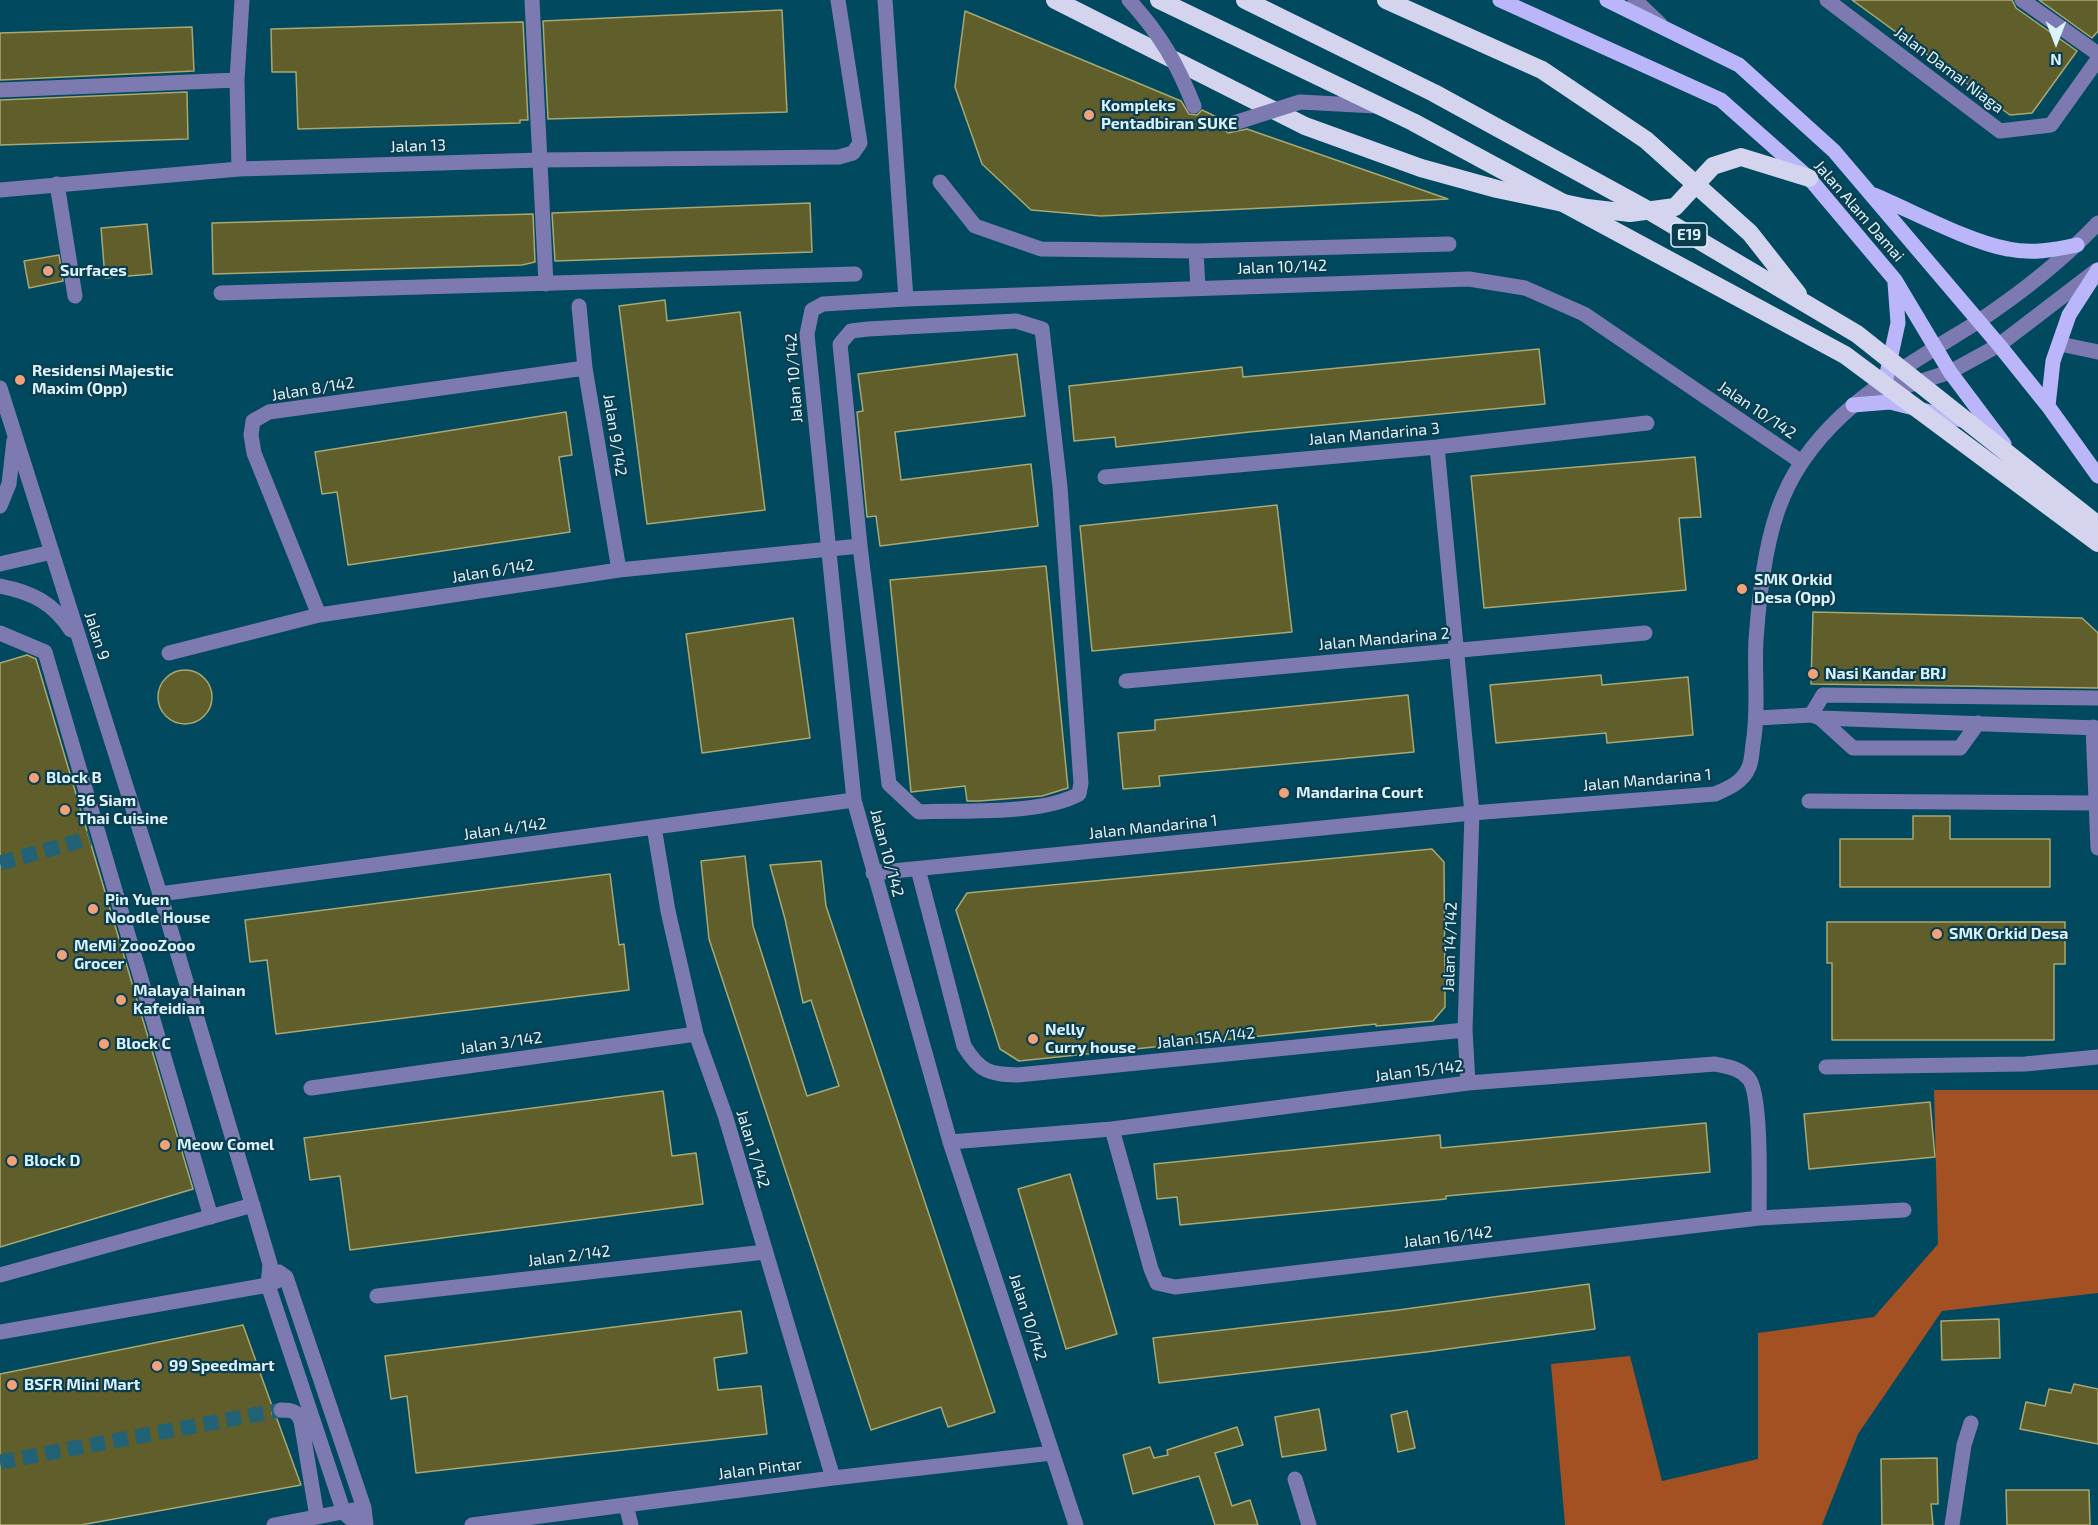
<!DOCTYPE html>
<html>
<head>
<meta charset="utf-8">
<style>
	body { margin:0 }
	#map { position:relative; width:2098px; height:1525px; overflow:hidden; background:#00495f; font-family:"Exo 2",sans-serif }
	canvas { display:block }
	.north { position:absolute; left:2026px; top:12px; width:60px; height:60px; -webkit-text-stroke:4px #0b3d4e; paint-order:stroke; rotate:180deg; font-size:16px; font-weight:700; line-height:24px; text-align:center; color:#dbf3fe }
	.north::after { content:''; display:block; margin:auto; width:21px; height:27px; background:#dbf3fe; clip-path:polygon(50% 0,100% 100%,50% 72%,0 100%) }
</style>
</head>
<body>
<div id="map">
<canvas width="2098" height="1525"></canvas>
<div class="north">N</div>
</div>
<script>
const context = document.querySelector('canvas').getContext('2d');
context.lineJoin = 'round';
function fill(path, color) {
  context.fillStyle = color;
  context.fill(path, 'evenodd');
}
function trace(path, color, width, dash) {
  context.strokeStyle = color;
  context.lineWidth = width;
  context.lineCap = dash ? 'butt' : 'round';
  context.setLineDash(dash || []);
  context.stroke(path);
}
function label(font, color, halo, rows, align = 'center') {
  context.font = font + ' "Exo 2",sans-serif';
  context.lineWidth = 4.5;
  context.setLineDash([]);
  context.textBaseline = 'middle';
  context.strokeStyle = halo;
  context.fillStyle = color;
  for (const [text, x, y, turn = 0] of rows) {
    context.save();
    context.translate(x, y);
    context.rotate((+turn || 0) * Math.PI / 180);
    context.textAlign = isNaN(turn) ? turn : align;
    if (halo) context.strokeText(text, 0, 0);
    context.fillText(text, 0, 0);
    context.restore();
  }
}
const forest = new Path2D(`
	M1934,1090H2098V1293L1942,1311L1858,1434L1822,1525H1565L1551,1364L1630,1356L1662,1481L1758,1459V1333L1874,1317L1938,1244Z`);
const building = new Path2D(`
	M1852,0H2012L2016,8L2077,51L2032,113L2010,115Z
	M2039,0H2098V31L2092,38Z
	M782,10L787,112L548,119L543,21Z
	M965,11L1181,101L1189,114L1197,115L1202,110L1223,120L1222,128L1228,133L1247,129L1448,199L1101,216L1031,210L982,164L955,87Z
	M523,22L528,120H520V123L298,129L296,72H272L271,29Z
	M192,27L194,71L0,80V33Z
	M187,92L188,139L0,145V100Z
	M810,203L812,252L555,261L552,213Z
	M533,214L535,262L522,265L213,274L212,223Z
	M147,224L152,274L105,278L101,228Z
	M59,255L63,281L29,288L24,261Z
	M665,300L667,321L740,312L765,510L647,524L619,306Z
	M1539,349L1545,404L1249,432L1116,447L1115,437L1074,441L1069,386L1242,367L1243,377Z
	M1017,354L1025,416L895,432L901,480L1031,464L1038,526L880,546L876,516L867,517L857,412L863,411L858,374Z
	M566,412L572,455L559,457L570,532L348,565L337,492L322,494L315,452Z
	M1695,457L1701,517L1679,518L1686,590L1484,608L1471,476Z
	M1277,505L1292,632L1092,651L1080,526Z
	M1046,566L1068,788L1042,796L979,801H967L965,786L911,792L890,580Z
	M1813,612L2082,618L2098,633V688L1811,684Z
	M793,618L810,738L702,753L686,634Z
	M27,655L36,659L193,1189L0,1247V663Z
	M158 697a27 27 0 1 1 54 0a27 27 0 1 1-54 0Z
	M1601,675L1602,685L1688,677L1693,735L1607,743L1606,733L1496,743L1490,685Z
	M1408,695L1414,752L1159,776L1160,786L1123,789L1118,733L1155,730V720Z
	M1913,816H1950V839H2050V887H1840V839H1913Z
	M1432,849L1444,862L1445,989V1007L1433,1021L1376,1026V1024L1019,1061L1000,1049L956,910L967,893Z
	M745,856L753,926L807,1096L839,1086L811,1000L803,1003L785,919L770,865L821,861L826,906L995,1412L948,1427L941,1407L871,1430L709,939L701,861Z
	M610,874L619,945L624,944L629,990L276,1034L267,960L250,962L245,920Z
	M1827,922H2065V964H2054V1040H1832V963H1827Z
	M663,1091L672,1156L696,1153L703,1204L350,1250L340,1176L310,1180L304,1138Z
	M1930,1102L1935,1157L1809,1169L1804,1114Z
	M1706,1123L1710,1172L1446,1196V1199L1180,1225L1177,1197L1157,1199L1154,1164L1440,1135L1441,1148Z
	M1070,1174L1117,1334L1066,1349L1018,1189Z
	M1589,1284L1595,1329L1426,1352L1159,1383L1153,1338L1398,1310Z
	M741,1311L747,1353L714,1358L718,1390L761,1386L767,1434L416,1473L407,1396L391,1399L385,1356Z
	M1999,1319L2000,1358L1942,1360L1941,1321Z
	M243,1325L272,1406V1414L277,1419L301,1485L81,1525H0V1374Z
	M2074,1384L2098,1389V1444L2020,1429L2026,1402L2045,1406L2049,1389L2071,1393Z
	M1319,1409L1326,1450L1282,1457L1275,1417Z
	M1407,1411L1415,1448L1398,1452L1391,1415Z
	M1237,1427L1243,1445L1215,1453L1232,1506L1250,1500L1258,1525H1215L1199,1476L1133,1494L1123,1455L1150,1447L1154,1458L1168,1455L1167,1450Z
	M1937,1458L1938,1504H1931L1933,1525H1882L1881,1459Z
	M2006,1490H2089L2090,1525H2007Z`);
const minorTunnel = new Path2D(`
	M0,863L90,838
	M0,1462L281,1410`);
const minor = new Path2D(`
	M532,0L546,284
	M885,0L906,299
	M1635,0L1660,24
	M1827,0L2000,131L2051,125L2098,59
	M2022,0L2098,54
	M0,90L237,80
	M239,169L237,80L242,0
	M940,182L975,226L1041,249L1196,251L1449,244
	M57,184L75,296
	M0,190L239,169L540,160L839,157L853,153L860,143L838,0
	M1196,251L1198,288
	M221,293L855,274
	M579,306L585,368L619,570
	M1016,321L1042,329L1060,487L1081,783L1079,794C1041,815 964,810 919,812L889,784L860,546L840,344L851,331L868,329Z
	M2060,344L2098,352
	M0,388L160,894L270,1264L268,1285L344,1513L358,1525
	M1884,393L1950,372L1999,345L2097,270
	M1437,447L1472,813L1465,1030L1468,1083
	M1105,477L1437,447L1647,423
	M0,506L9,484L14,440
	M0,564L52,552
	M0,586C32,592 53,603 71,630
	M319,615L254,453L251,435L253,421L269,412L585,368
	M0,633L45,652L211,1217
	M169,653L319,615L619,570L860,546
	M1126,681L1645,633
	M1811,715L1823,695L2098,698
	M1758,718L1811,715L1820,718L2098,728
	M1820,718L1853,748H1960L1978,723
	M2093,727L2098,848
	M1809,801L2096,803
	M654,827L668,911L696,1034L725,1115L833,1478
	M918,869L964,1046C980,1072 989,1074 1018,1075L1465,1030
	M873,873L1472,813L1715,794C1729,788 1743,782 1749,767C1752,760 1752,751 1753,744C1759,709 1754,675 1756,640C1759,596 1765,538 1783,497C1819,412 1904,368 1979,321C2021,293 2063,260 2098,223
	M160,894L854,800
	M1826,1067L2025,1064L2098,1057
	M311,1088L696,1034
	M1112,1129L1151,1269L1157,1283L1175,1287L1759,1218L1904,1210
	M950,1142L1112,1129L1468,1083L1715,1064C1728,1067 1740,1068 1749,1079C1762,1096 1759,1193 1759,1218
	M279,1272L286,1277L364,1508L366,1525
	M0,1275L253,1205
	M377,1296L765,1252
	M0,1332L268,1285L286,1277
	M281,1410C292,1410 297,1411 301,1421L317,1517
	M1295,1479L1309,1525
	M626,1505L631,1525
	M274,1525L353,1510
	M472,1525L833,1478L1052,1453
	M1076,1525L950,1142L854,800L807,334L812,310L823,304L906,299L1469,279L1525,288L1584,314L1800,461
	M1952,1525L1964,1445L1971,1423`);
const major = new Path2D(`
	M1500,0L1721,100L1809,178L1895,280L1950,372L2004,444
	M1607,0L1739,65L1834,151L1999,345L2048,406L2098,476
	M1874,195C1912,211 1969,242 2008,249C2031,254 2054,250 2077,245
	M1886,378L1898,323L1895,283
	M1853,405L1890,402L1962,420
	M2048,406L2053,361L2069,315L2098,270`);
const highway = new Path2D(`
	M1055,0L1305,126L1421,168L1497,189L1587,208L1630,213L1675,207L1713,166L1741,157L1809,178`);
const minorBridge = new Path2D(`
	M1129,0C1160,34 1177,63 1194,106
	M1231,124L1300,102L1376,106`);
const highwayBridge = new Path2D(`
	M1159,0L1413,122L1845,355L2098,543
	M1245,0L1434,93L1646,209L1857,334L2098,525
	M1386,0L1542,70L1646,140L1750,233L1798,294`);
const markers = [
	[1089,115,6,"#f1a27b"],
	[48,271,6,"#f1a27b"],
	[20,380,6,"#f1a27b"],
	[1742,589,6,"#f1a27b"],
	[1813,674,6,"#f1a27b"],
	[34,778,6,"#f1a27b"],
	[1284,793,6,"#f1a27b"],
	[65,810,6,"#f1a27b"],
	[93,909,6,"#f1a27b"],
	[1937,934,6,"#f1a27b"],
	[62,955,6,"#f1a27b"],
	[121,1000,6,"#f1a27b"],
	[1033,1039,6,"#f1a27b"],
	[104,1044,6,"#f1a27b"],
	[165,1145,6,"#f1a27b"],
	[12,1161,6,"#f1a27b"],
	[157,1366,6,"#f1a27b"],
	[12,1385,6,"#f1a27b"]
];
const shields = [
	[1689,235,36]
];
const shieldNames = [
	["E19",1689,235]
];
const streetNames = [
	["Jalan Damai Niaga",1949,70,37],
	["Jalan 13",418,146,-2],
	["Jalan Alam Damai",1859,211,49],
	["Jalan 10/142",1282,267,-2],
	["Jalan 10/142",794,378,-94],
	["Jalan 8/142",313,389,-9],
	["Jalan 10/142",1757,410,34],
	["Jalan Mandarina 3",1374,434,-5],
	["Jalan 9/142",615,435,81],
	["Jalan 6/142",493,571,-9],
	["Jalan 9",97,636,72],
	["Jalan Mandarina 2",1384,639,-5],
	["Jalan Mandarina 1",1647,780,-5],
	["Jalan Mandarina 1",1153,827,-6],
	["Jalan 4/142",505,829,-8],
	["Jalan 10/142",887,853,75],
	["Jalan 14/142",1450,947,-88],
	["Jalan 15A/142",1206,1038,-6],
	["Jalan 3/142",501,1043,-8],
	["Jalan 15/142",1419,1071,-7],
	["Jalan 1/142",753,1149,73],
	["Jalan 16/142",1448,1237,-7],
	["Jalan 2/142",569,1256,-7],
	["Jalan 10/142",1028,1317,72],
	["Jalan Pintar",760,1469,-7]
];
const poiNames = [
	["Kompleks",1101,106],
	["Pentadbiran SUKE",1101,124],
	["Surfaces",60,271],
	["Residensi Majestic",32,371],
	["Maxim (Opp)",32,389],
	["SMK Orkid",1754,580],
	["Desa (Opp)",1754,598],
	["Nasi Kandar BRJ",1825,674],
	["Block B",46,778],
	["Mandarina Court",1296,793],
	["36 Siam",77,801],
	["Thai Cuisine",77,819],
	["Pin Yuen",105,900],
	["Noodle House",105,918],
	["SMK Orkid Desa",1949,934],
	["MeMi ZoooZooo",74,946],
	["Grocer",74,964],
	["Malaya Hainan",133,991],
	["Kafeidian",133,1009],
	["Nelly",1045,1030],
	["Curry house",1045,1048],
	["Block C",116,1044],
	["Meow Comel",177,1145],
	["Block D",24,1161],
	["99 Speedmart",169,1366],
	["BSFR Mini Mart",24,1385]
];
fill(forest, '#a35023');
fill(building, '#605e2a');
trace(building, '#aaa872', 1.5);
trace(minorTunnel, '#216277', 15, [15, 8]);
trace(minor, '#7d7ab1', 15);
trace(major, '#bab6f9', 15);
trace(highway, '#d5d4ef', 18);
trace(minorBridge, '#7d7ab1', 15);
trace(highwayBridge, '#d5d4ef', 18);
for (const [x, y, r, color] of markers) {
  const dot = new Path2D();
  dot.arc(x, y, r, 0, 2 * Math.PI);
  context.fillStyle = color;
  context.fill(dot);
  trace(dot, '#0b3d4e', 2);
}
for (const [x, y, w] of shields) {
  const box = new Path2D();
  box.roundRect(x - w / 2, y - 12, w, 24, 4.5);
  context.fillStyle = '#0b3d4e';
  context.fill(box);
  trace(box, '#dbf3fe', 1.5);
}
label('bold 15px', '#dbf3fe', null, shieldNames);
label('16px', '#dbf3fe', '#0b3d4e', streetNames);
label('bold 16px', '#dbf3fe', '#0b3d4e', poiNames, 'left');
</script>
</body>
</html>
